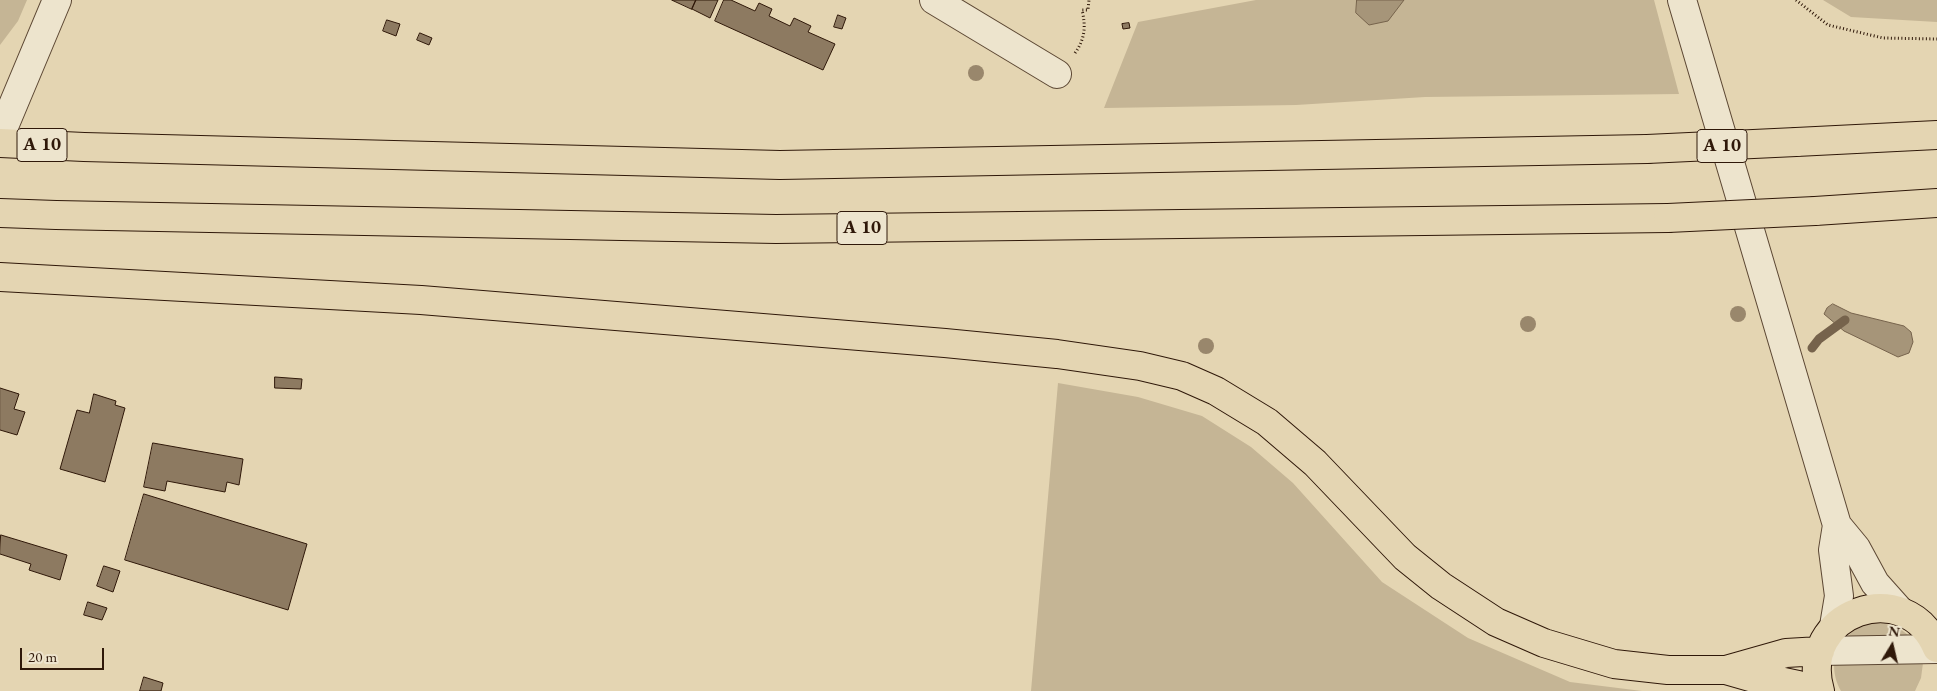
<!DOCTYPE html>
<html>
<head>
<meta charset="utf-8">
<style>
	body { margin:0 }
	#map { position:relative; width:1937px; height:691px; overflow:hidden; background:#e4d5b2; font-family:"EB Garamond",serif }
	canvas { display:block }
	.north { position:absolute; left:1867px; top:621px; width:50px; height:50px; -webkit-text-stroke:4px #ede4cd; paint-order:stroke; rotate:9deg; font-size:14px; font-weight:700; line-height:20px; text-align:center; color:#2f1809 }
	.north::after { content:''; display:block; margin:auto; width:18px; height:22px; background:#2f1809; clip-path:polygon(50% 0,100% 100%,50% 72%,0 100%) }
	.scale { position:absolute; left:20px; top:648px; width:84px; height:22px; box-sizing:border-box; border:2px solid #2f1809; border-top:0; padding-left:6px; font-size:15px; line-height:18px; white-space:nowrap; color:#2f1809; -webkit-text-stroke:4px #ede4cd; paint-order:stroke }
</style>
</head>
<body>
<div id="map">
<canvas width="1937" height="691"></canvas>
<div class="north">N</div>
<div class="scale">20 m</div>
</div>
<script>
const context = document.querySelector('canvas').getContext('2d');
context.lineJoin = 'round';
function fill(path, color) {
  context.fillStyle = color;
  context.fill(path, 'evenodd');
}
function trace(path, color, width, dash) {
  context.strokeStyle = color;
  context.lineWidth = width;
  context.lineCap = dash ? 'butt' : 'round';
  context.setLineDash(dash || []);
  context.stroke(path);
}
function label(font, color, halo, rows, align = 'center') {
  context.font = font + ' "EB Garamond",serif';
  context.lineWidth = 4;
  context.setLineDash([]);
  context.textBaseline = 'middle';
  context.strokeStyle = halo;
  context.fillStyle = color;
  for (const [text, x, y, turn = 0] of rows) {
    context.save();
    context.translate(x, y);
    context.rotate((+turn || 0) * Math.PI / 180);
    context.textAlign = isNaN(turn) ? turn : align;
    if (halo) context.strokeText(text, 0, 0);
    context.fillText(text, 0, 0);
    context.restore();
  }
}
const green = new Path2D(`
	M0,0H27L18,21L0,45Z
	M1256,0H1654L1679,94L1425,97L1296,105L1104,108L1138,22Z
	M1823,0H1937V22L1851,17Z
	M1058,383L1138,397L1202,416L1251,447L1293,483L1382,582L1468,638L1570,682L1642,691H1031Z
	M1873,623C1891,623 1903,628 1915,642L1841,643L1855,629Z
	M1923,663L1921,678L1915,691H1841C1836,682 1834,674 1834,664Z`);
const water = new Path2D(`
	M1357,0H1404L1388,21L1369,25L1356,13Z
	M1833,304L1851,313L1904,326L1911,332L1913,342L1909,353L1898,357L1844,331L1824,314L1827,308Z`);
const stream = new Path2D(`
	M1812,348L1819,339L1845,320`);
const building = new Path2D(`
	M672,0H696L692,9Z
	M696,0H718L710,18L692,9Z
	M724,0H731L755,11L759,3L772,9L769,16L790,26L794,18L811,26L808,32L835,44L823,70L715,21Z
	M838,15L846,18L842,29L834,27Z
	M387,20L400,24L396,36L383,31Z
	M1129,23L1130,28L1123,29L1122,24Z
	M420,33L432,38L429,45L417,40Z
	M275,377L302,379L301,389L275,388Z
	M0,388L19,394L14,409L25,412L17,435L0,430Z
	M94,394L116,401L115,405L125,408L105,482L60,469L77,410L89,413Z
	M153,443L243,459L239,485L227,482L225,492L167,481L165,491L144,487Z
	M144,494L307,544L288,610L125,560Z
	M1,535L67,555L60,580L29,570L31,564L0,554Z
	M104,566L120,571L113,592L97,586Z
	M88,602L107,608L102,620L84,615Z
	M144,677L163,683L161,691H140Z`);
const path = new Path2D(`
	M1796,0L1828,25L1883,38L1937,39
	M1075,53C1085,39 1086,26 1082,10H1088L1089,0`);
const minor = new Path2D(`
	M934,0L1057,74
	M1682,0L1837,525L1856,548L1875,583L1900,611
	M0,136L57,0
	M1834,626L1839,596L1833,550L1837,525
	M1820,651L1937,649`);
const major = new Path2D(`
	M0,277L421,300L945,343L1057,354L1140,366L1182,376L1216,391L1267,422L1315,463L1405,557L1441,586L1496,622L1544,643L1614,664L1668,670H1726L1757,679L1779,681L1798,685L1814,691
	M1726,670L1786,653L1820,651
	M1820,691C1797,612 1906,574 1937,648`);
const highway = new Path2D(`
	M1796,142L1937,135
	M0,143L84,147L780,165L1647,149
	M1815,211L1937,203
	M0,213L56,215L776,229L1668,218`);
const highwayBridge = new Path2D(`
	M1647,149L1796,142
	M1668,218L1815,211`);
const trees = [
	[976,73],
	[1738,314],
	[1528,324],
	[1206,346]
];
const shields = [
	[42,145,50],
	[1722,146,50],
	[862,228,50]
];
const shieldNames = [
	["A 10",42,145],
	["A 10",1722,146],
	["A 10",862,228]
];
fill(green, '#c5b595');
fill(water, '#a69579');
trace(water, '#76634c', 1);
trace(stream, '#76634c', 9);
fill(building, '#8d7a61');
trace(building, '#2f1809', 1);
trace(minor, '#5c4733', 30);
trace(major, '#2f1809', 30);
trace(highway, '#2f1809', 30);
trace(path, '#2f1809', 3, [1, 2.5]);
trace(minor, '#ede4cd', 28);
trace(major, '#e4d5b2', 28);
trace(highway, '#e4d5b2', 28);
trace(highwayBridge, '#2f1809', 30, []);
trace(highwayBridge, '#e4d5b2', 28);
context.fillStyle = '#99876c';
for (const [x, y] of trees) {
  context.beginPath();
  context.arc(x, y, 8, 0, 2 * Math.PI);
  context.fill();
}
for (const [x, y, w] of shields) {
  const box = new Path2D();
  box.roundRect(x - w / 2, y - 16.5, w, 33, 4);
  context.fillStyle = '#ede4cd';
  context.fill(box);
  trace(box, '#2f1809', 1);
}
label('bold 19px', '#2f1809', null, shieldNames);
</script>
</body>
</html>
